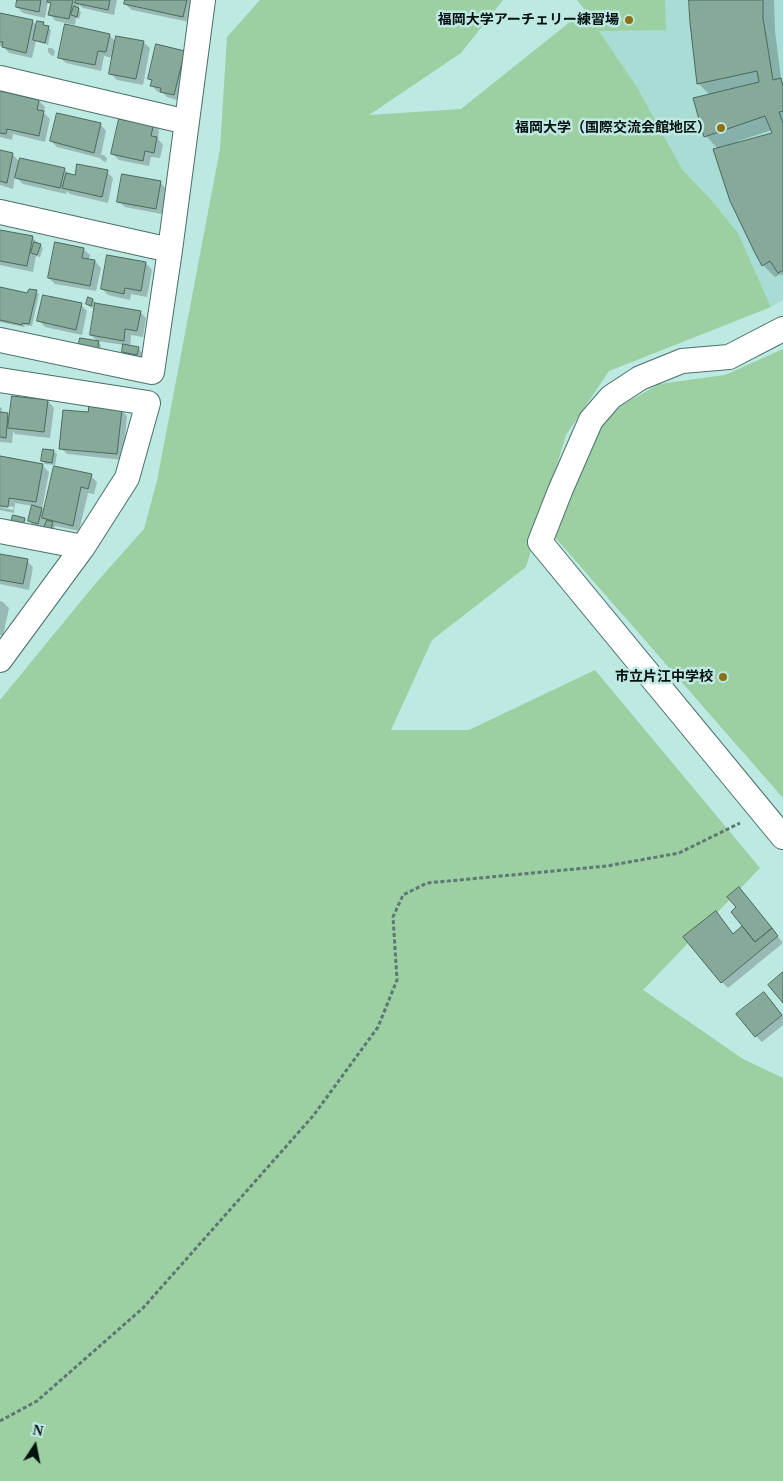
<!DOCTYPE html>
<html>
<head>
<meta charset="utf-8">
<style>
	body { margin:0 }
	#map { position:relative; width:783px; height:1481px; overflow:hidden; background:#bee8e2; font-family:"Times New Roman",serif }
	canvas { display:block }
	.north { position:absolute; left:10px; top:1421px; width:50px; height:50px; -webkit-text-stroke:4px #bee8e2; paint-order:stroke; rotate:11deg; font-size:14px; font-weight:700; line-height:20px; text-align:center; color:#03110f }
	.north::after { content:''; display:block; margin:auto; width:18px; height:22px; background:#03110f; clip-path:polygon(50% 0,100% 100%,50% 72%,0 100%) }
</style>
</head>
<body>
<div id="map">
<canvas width="783" height="1481"></canvas>
<div class="north">N</div>
</div>
<script>
const context = document.querySelector('canvas').getContext('2d');
context.lineJoin = 'round';
function fill(path, color) {
  context.fillStyle = color;
  context.fill(path, 'evenodd');
}
function trace(path, color, width, dash) {
  context.strokeStyle = color;
  context.lineWidth = width;
  context.lineCap = dash ? 'butt' : 'round';
  context.setLineDash(dash || []);
  context.stroke(path);
}
function label(font, color, halo, rows, align = 'center') {
  context.font = font + ' "Times New Roman","Noto Sans JP",serif';
  context.lineWidth = 5;
  context.setLineDash([]);
  context.textBaseline = 'middle';
  context.strokeStyle = halo;
  context.fillStyle = color;
  for (const [text, x, y, turn = 0] of rows) {
    context.save();
    context.translate(x, y);
    context.rotate((+turn || 0) * Math.PI / 180);
    context.textAlign = isNaN(turn) ? turn : align;
    if (halo) context.strokeText(text, 0, 0);
    context.fillText(text, 0, 0);
    context.restore();
  }
}
const built = new Path2D(`
	M578,0H783V300L771,307L738,233L712,201L682,169L637,87Z`);
const green = new Path2D(`
	M260,0H503L461,53L369,115L461,109L585,10L577,0H665L666,30L599,31L637,87L682,169L712,201L738,233L771,307L609,371L566,435L526,567L432,640L391,730H469L595,670L760,868L643,990L743,1059L783,1078V1481H0V700L95,584L144,529L157,481L220,149L227,37Z
	M783,349V798L553,535L591,435L622,405L659,384L725,375Z`);
const shadow = new Path2D(`
	M19,0H117L114,15L83,8L79,5L78,9L81,12L79,19L76,18L75,25L56,21L50,15L52,5L48,1L45,18L23,13L17,7Z
	M126,0H191L194,3L189,22L132,10L125,4Z
	M691,0H774L775,31L781,78L783,82V276L781,274L775,277L763,265L718,149L706,136L710,95L698,83ZM772,130L773,134L739,143L738,141Z
	M0,14L32,21L37,26L43,24L51,30L48,45L36,41L32,58L9,53L3,46H0Z
	M109,35L116,42H143L150,48L143,85L117,80L110,73L113,58L104,56L101,71L66,63L59,57Z
	M48,48H52L55,51L54,56L51,55L48,52Z
	M185,52L181,101L167,97L163,93L158,92L152,86L153,82L149,78Z
	M0,93L39,101L45,107L44,113L50,119L45,142L13,134L12,140L0,137Z
	M153,123L159,130L158,139L163,145L160,158L151,157L149,166L119,160L112,153L136,124Z
	M100,124L106,131L101,155H104L107,158L106,162L103,161L100,158L57,147L51,141Z
	M0,152L12,154L20,162L64,169L70,175L76,176L107,172L113,178L108,203L70,194L67,191L66,194L23,184L15,176L13,189L0,185Z
	M160,182L166,189L162,214L125,207L118,201Z
	M0,231L32,237L43,248L40,257L36,256L33,272L0,265Z
	M83,249L90,255L89,260L95,261L101,268L96,291L55,284L49,278Z
	M146,263L152,270L147,297L131,294L130,300L108,295L102,289Z
	M0,289L28,294L36,292L39,294L32,326L25,325L24,327L0,322Z
	M89,299L93,300L96,303L95,304L140,312L146,318L143,337L131,335L130,347L138,348L144,355L143,361L129,358L123,352L124,345L97,341L91,335L96,308L90,307L87,304Z
	M81,305L87,311L82,335L45,327L39,320Z
	M81,339L98,342L101,345L99,354Z
	M48,401L54,408L50,438L15,434L13,431L12,443L0,442V407L2,408L1,413L7,414L11,417Z
	M121,410L127,416L123,460L67,454L61,448L89,414Z
	M44,450L54,452L57,454L55,465L45,464L42,461Z
	M0,458L42,465L49,472L42,509L44,512L91,476L97,482L94,494L88,493L79,531L55,526L52,535L35,527L29,521L33,506L15,503L14,513L0,510V507L13,510L14,507L0,505Z
	M0,555L27,561L33,567L29,590L0,584Z
	M0,601L3,602L9,608L3,636L0,635Z
	M745,895L783,943L728,988L722,982V919L734,935L744,926Z
	M770,999L783,1016V1025L762,1042L756,1036Z`);
const building = new Path2D(`
	M17,0H41L39,12L16,7Z
	M48,0H73L69,19L48,15L51,3L47,2Z
	M76,0H110L108,10L75,3Z
	M125,0H187L183,17L124,4Z
	M689,0H763V18L773,80L781,78L783,87V111L779,112L783,123V270L778,273L770,261L762,266L755,253L730,201L713,149L772,133L765,116L704,137L693,98L759,82L757,71L697,84L690,23Z
	M74,6L79,8L77,17L71,15Z
	M0,13L33,20L26,53L2,47L3,42H0Z
	M37,21L44,22L43,25L49,26L45,43L33,40Z
	M65,24L110,34L106,52L98,51L95,65L58,58Z
	M116,36L144,41L136,79L109,74Z
	M156,44L185,51L174,95L160,92L161,88L150,86L152,80L148,79Z
	M0,91L39,100L37,110L44,111L39,136L7,129L6,134L0,133Z
	M57,113L101,123L94,153L50,141Z
	M119,119L135,122L136,119L154,122L151,136L157,137L154,153L145,151L143,161L111,154Z
	M0,150L13,153L7,183L0,181Z
	M20,158L65,168L60,188L15,178Z
	M77,164L108,170L102,197L62,188L66,173L75,175Z
	M122,174L161,181L156,209L117,202Z
	M0,230L33,236L27,266L0,261Z
	M34,242L41,244L37,255L31,253Z
	M55,242L84,248L82,258L95,260L90,286L48,278Z
	M107,255L146,262L141,291L125,288L124,294L101,289Z
	M0,287L27,293L29,289L37,290L29,324L22,323V325L0,320Z
	M43,295L82,303L76,330L37,321Z
	M88,297L93,299L91,306L86,304Z
	M95,303L141,311L137,331L125,329L124,341L90,335Z
	M80,338L99,341L97,352L78,348Z
	M123,344L139,347L137,355L122,352Z
	M12,396L48,400L44,432L8,428Z
	M89,406L122,409L117,454L59,449L63,410L88,412Z
	M0,412L8,413L6,438L0,437Z
	M43,449L54,450L52,463L41,461Z
	M0,456L43,464L36,502L9,498L8,507L0,506Z
	M54,466L92,474L88,489L81,487L73,526L42,518Z
	M32,505L42,508L38,524L28,521Z
	M13,515L25,518L23,526L11,522Z
	M47,520L53,522L50,533L43,531Z
	M0,554L28,559L23,584L0,580Z
	M739,887L772,928L755,942L731,912L736,907L727,897Z
	M716,911L733,934L742,926L755,942L772,928L778,936L721,983L683,937Z
	M783,972V1003L768,985Z
	M764,992L782,1015L755,1037L736,1014Z`);
const path = new Path2D(`
	M0,1421L37,1401L143,1308L313,1116L378,1027L397,980L393,917L403,895L427,883L607,866L679,853L740,823`);
const minor = new Path2D(`
	M0,78L187,122
	M0,212L170,250
	M783,329L729,357L682,361L640,378L611,397L591,420L560,491L540,542L783,837
	M0,340L152,372L170,250L203,0
	M0,380L148,403L127,478L83,547L0,660
	M0,531L83,547`);
const markers = [
	[629,20,5,"#8e7014"],
	[721,128,5,"#8e7014"],
	[723,677,5,"#8e7014"]
];
const poiNames = [
	["福岡大学アーチェリー練習場",619,20],
	["福岡大学（国際交流会館地区）",711,128],
	["市立片江中学校",713,677]
];
fill(built, '#a8dcd4');
fill(green, '#9ccfa1');
fill(shadow, '#0003');
fill(building, '#86a999');
trace(building, '#496a5c', 1);
trace(minor, '#49706b', 26);
trace(path, '#5d7874', 3, [4, 2.5]);
trace(minor, '#fff', 24);
for (const [x, y, r, color] of markers) {
  const dot = new Path2D();
  dot.arc(x, y, r, 0, 2 * Math.PI);
  context.fillStyle = color;
  context.fill(dot);
  trace(dot, '#bee8e2', 2);
}
label('bold 14px', '#03110f', '#bee8e2', poiNames, 'right');
</script>
</body>
</html>
